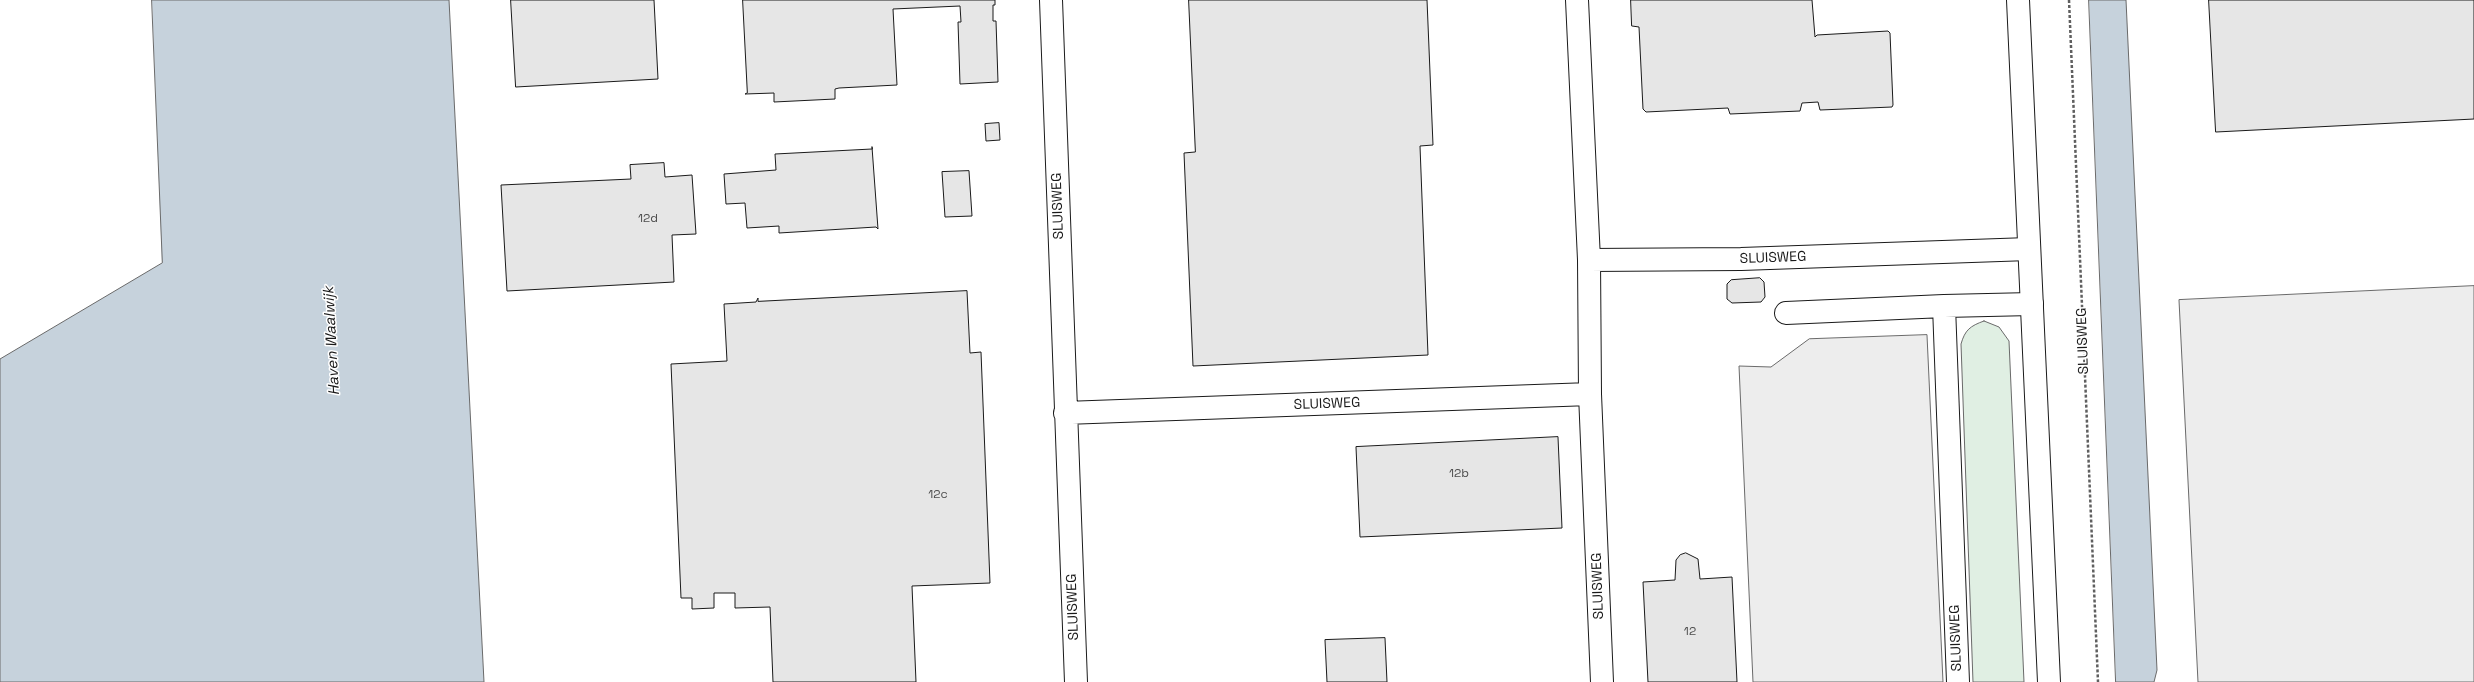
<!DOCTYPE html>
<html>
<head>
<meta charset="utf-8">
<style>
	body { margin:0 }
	canvas { display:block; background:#fff }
</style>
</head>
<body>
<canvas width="2474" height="682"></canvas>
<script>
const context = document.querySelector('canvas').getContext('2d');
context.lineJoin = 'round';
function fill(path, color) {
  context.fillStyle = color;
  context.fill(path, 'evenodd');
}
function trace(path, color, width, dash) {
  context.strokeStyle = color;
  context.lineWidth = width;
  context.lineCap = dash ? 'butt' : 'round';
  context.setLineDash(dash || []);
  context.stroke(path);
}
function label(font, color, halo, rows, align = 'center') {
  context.font = font + ' "Space Grotesk",sans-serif';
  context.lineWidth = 3;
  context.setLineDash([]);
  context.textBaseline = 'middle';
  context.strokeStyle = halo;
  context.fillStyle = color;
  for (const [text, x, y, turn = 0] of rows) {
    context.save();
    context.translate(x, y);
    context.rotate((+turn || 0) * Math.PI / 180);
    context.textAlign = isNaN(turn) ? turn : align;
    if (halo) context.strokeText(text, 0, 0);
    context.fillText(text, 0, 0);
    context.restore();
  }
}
const green = new Path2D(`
	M1984,321L1999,327L2009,341L2024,682H1973L1961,344C1965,330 1970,326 1984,321Z`);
const parking = new Path2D(`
	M2474,286V682H2198L2179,300Z
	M1927,335L1943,682H1753L1739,366L1771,367L1809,339Z`);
const water = new Path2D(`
	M152,0H449L484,682H0V359L162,263Z
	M2089,0H2126L2157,670L2154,682H2116Z`);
const building = new Path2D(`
	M511,0H654L658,79L516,87Z
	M743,0H995V5H993V21H996L998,82L960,84L958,22H961L960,6L893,9L897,85L839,88L835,89V99L774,102V93L745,94L747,93Z
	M1189,0H1427L1433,145L1420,146L1428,355L1193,366L1184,153L1195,152Z
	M1631,0H1812L1815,37L1817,35L1888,31L1890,33L1893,105L1892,107L1820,110L1818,102L1802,103L1800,111L1730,114L1728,108L1646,112L1643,109L1639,27L1632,26Z
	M2209,0H2474V119L2216,132Z
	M999,123L1000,140L986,141L985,124Z
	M872,147L878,229L876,227L779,233V226L747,228L745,203L726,204L724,174L776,170L775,154L872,149Z
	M664,163L665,177L692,175L696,234L672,235L674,282L507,291L501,185L631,179L630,165Z
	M969,171L972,216L945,217L942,172Z
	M1760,278L1764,282L1765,297L1761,302L1732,303L1727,299V284L1731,280Z
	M967,291L970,353L981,352L990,583L912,586L916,682H773L770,607L735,608V593H714V608L692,609V598H681L671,364L727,361L724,304L756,302L758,298V301Z
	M1558,437L1562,528L1360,537L1356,447Z
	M1686,553L1698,559L1700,579L1732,577L1737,682H1648L1643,582L1675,580L1676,560L1680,555Z
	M1385,638L1387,682H1327L1325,640Z`);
const path = new Path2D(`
	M2069,0L2098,682`);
const minor = new Path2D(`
	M1051,0L1076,682
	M1577,0L1589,260L1590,394L1602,682
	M1589,260L1741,259L2029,249
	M1944,306L1958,682
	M1786,313L1944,306L2032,304
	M1065,413L1590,394`);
const tertiary = new Path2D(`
	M2018,0L2049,682`);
const numberNames = [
	["12d",648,219],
	["12b",1459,474],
	["12c",938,495],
	["12",1690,632]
];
const streetNames = [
	["SLUISWEG",1058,206,-92],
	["SLUISWEG",1773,258,-2],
	["SLUISWEG",2083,341,-92],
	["SLUISWEG",1327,404,-2],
	["SLUISWEG",1598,586,-92],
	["SLUISWEG",1073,607,-92],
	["SLUISWEG",1956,638,-92]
];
const waterNames = [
	["Haven Waalwijk",332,341,-93]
];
fill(green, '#e0efe3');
trace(green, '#6a6a6a', 1);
fill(parking, '#ededed');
trace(parking, '#6a6a6a', 1);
fill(water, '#c6d2dc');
trace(water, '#6a6a6a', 1);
fill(building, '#e6e6e6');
trace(building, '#1a1a1a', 1);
trace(minor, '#1a1a1a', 24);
trace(tertiary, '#1a1a1a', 24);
trace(path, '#5f5f5f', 2.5, [3, 2]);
trace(minor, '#fff', 22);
trace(tertiary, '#fff', 22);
label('12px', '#4d4d4d', null, numberNames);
label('14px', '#1a1a1a', '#fff', streetNames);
label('italic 15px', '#1a1a1a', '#fff', waterNames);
</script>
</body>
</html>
